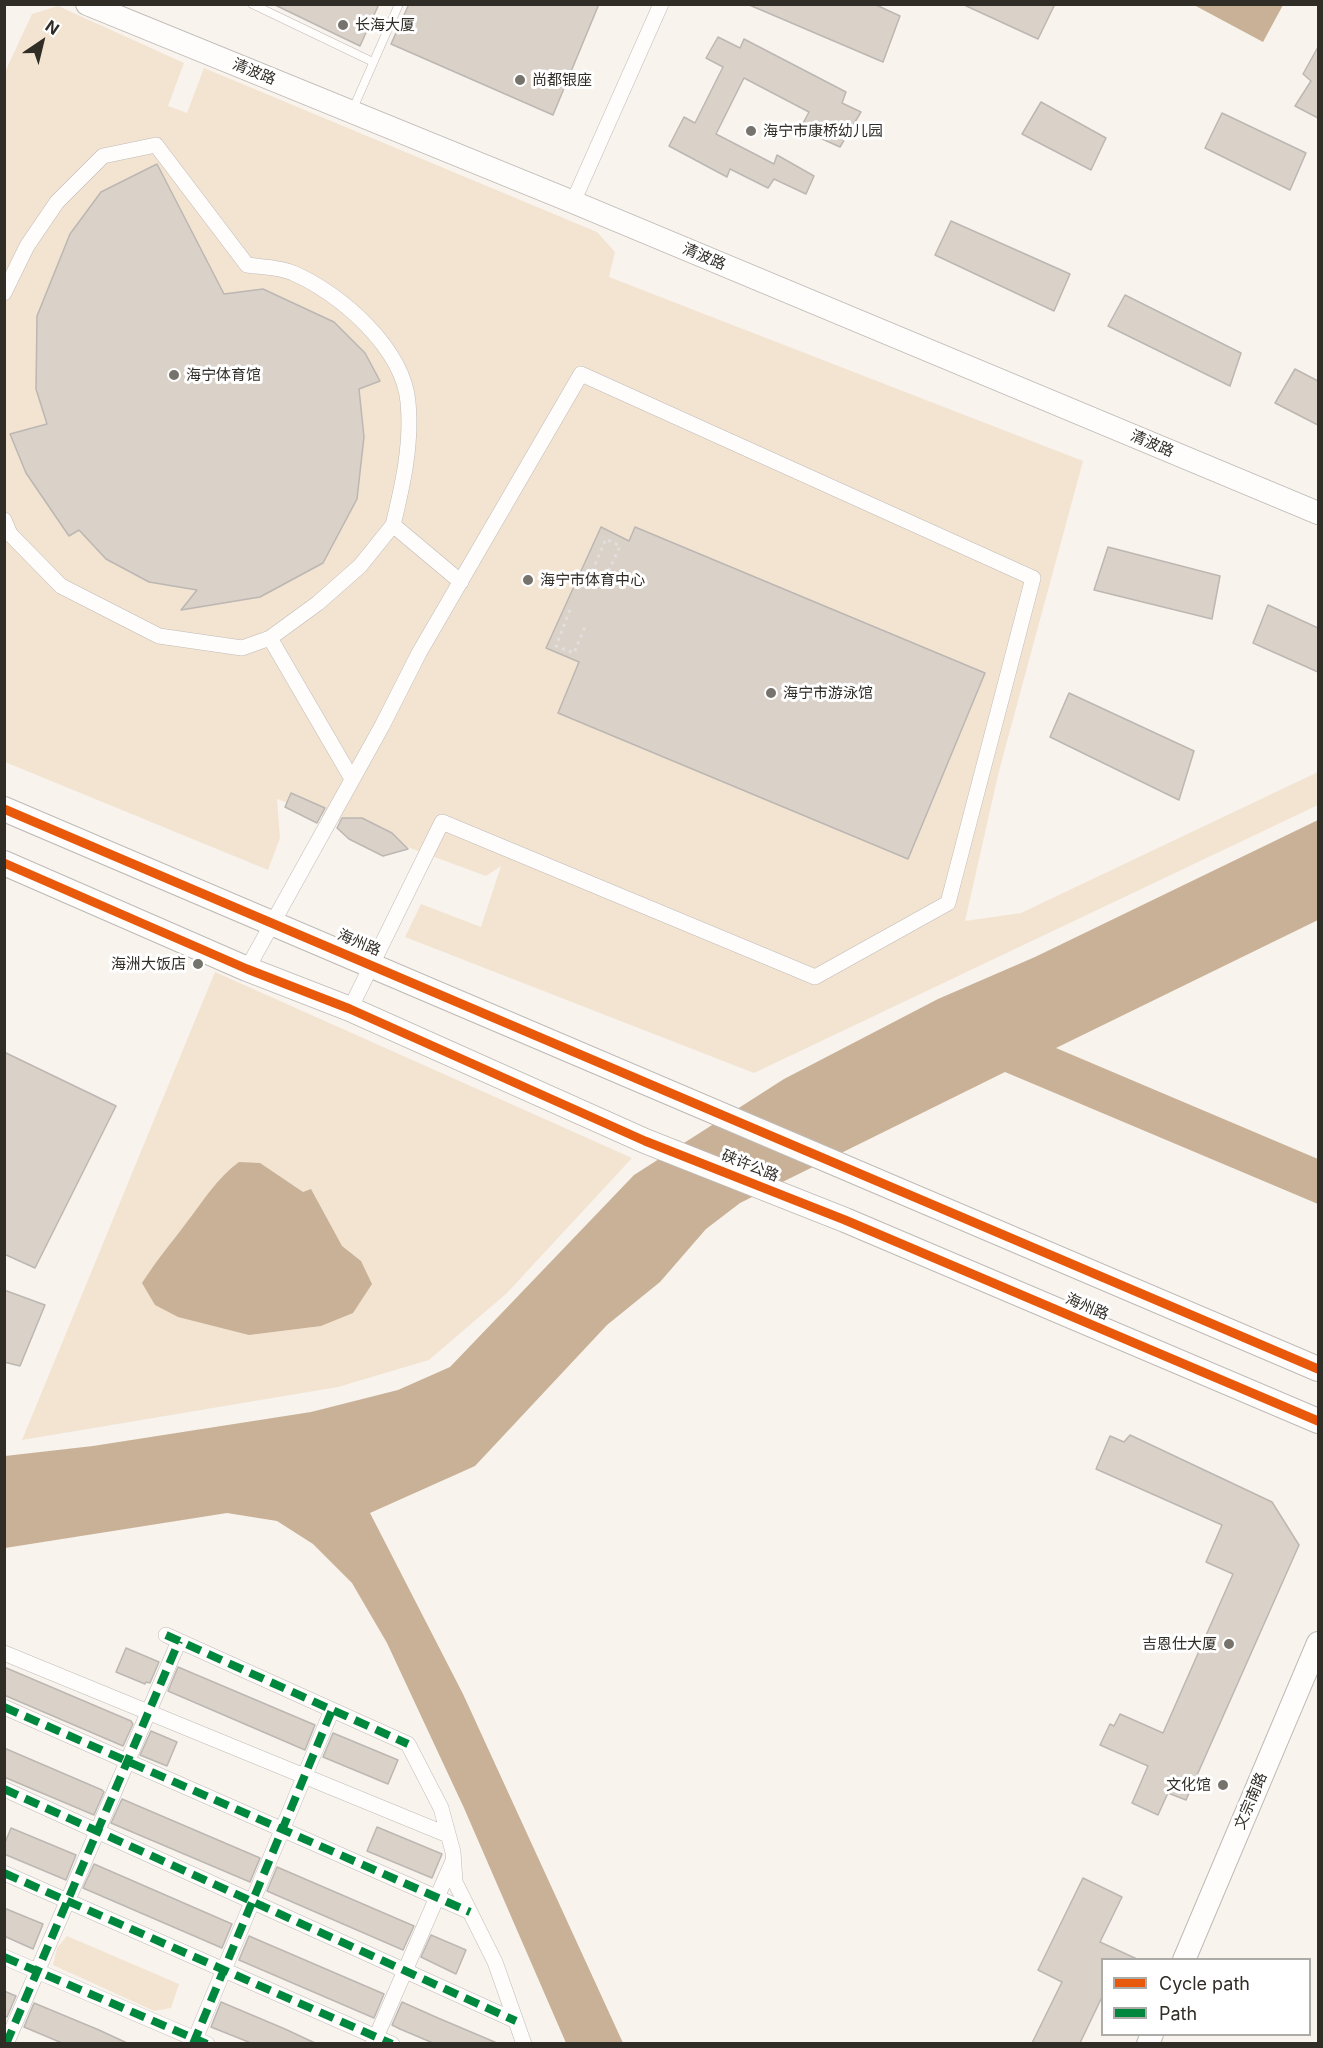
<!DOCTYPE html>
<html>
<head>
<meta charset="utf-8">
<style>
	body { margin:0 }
	#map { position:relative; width:1323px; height:2048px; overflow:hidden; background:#f8f3ed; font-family:Inter,sans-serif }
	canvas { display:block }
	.frame { position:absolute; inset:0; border:6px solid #302c26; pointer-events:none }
	.legend { position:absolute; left:1101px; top:1958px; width:210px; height:78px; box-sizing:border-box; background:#fff; border:2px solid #acaba8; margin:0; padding:8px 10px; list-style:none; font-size:18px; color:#302c26 }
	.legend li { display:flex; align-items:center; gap:12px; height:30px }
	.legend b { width:30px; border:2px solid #acaba8 }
	.north { position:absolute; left:12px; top:12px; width:60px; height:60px; -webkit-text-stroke:4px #fff; paint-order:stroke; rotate:35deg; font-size:16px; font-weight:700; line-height:24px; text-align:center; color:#302c26 }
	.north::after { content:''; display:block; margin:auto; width:21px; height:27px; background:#302c26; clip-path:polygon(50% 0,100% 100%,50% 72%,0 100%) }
</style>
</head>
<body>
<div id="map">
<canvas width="1323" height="2048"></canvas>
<div class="frame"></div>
<ul class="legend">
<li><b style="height:8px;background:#e8590c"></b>Cycle path</li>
<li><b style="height:8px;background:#00873e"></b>Path</li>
</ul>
<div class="north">N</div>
</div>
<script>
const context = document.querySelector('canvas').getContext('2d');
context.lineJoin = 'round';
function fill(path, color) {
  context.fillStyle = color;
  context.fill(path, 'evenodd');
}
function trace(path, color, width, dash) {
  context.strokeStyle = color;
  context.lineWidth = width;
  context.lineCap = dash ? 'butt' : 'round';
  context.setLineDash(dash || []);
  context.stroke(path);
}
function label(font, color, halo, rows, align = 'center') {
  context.font = font + ' Inter,"Noto Sans SC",sans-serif';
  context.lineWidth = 6;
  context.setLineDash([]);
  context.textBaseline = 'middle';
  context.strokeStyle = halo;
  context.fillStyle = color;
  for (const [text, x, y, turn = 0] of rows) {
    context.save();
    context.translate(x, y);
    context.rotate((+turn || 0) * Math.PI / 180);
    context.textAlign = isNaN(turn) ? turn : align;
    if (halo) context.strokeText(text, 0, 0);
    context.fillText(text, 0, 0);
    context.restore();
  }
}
const green = new Path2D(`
	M58,6L184,63L168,106L187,113L204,68L597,232L615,252L609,277L1083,461L999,771L965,921L1021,913L1318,772V805L754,1073L405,937L421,904L481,927L501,866L486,876L277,799L280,838L268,870L5,762V72L32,14Z
	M215,972L632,1158L507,1293L429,1360L338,1387L22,1440Z
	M67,1936L179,1984L171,2008L154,2011L53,1965L57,1948Z`);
const water = new Path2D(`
	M1194,5H1283L1263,42Z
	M1318,820V920L1056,1048L1318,1159V1204L1005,1072L740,1203L706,1229L660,1282L607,1325L475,1466L370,1513L463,1694L623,2043H566L464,1808L387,1643L352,1583L313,1544L277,1521L227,1513L5,1548V1456L93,1446L311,1412L398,1390L450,1367L634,1175L784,1079L938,999L1035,957Z
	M239,1162L260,1163L303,1192L311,1189L342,1246L361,1261L372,1284L353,1313L321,1326L249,1335L178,1317L155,1305L142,1283C156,1261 172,1242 187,1222C204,1200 216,1179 239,1162Z`);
const building = new Path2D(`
	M273,4H379L360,46Z
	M409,4H599L553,115L391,44Z
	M747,4H874L900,16L883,62Z
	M962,4H1055L1038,39Z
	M718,37L740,48L744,39L846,92L842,103L861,112L840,147L800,129L809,112L744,78L716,134L774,164L777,155L814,176L806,194L774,179L768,188L730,169L727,177L669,146L684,117L695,123L723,67L706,58Z
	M1318,47V118L1295,106L1311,81L1303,74Z
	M1041,102L1106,138L1091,170L1022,134Z
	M1222,113L1306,153L1290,190L1205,148Z
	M157,164L224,294L263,289L334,322L365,353L380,381L359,389L364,437L357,499L323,563L260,597L181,610L197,590L149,582L106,559L79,530L69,536L26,473L10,434L47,424L36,389L37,316L70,234L101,192Z
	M951,221L1070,274L1054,311L935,255Z
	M1125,295L1241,353L1230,386L1108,326Z
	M1295,369L1318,381V425L1275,403Z
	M601,527L629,541L635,527L985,673L908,859L558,713L579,662L546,648Z
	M1108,547L1220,576L1212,619L1094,590Z
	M1268,605L1318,628V672L1253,643Z
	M1069,693L1194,751L1179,800L1050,737Z
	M291,793L325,808L317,823L285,807Z
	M342,818H362L392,833L408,849L383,856L349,839L337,828Z
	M4,1052L116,1106L35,1268L4,1254Z
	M4,1290L45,1305L20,1366L4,1362Z
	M1130,1435L1272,1502L1299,1545L1186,1800L1168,1793L1158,1815L1132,1803L1148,1766L1100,1745L1110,1724L1114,1726L1120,1714L1163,1733L1233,1574L1206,1562L1222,1525L1096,1469L1110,1436L1124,1442Z
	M126,1648L159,1662L150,1683L146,1682L145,1684L116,1672Z
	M4,1667L131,1721L133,1724L123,1746L4,1695Z
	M178,1667L315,1725L305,1750L168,1691Z
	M151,1731L177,1742L167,1766L140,1755Z
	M333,1733L398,1760L388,1784L323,1757Z
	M4,1748L102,1790L104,1792L94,1815L4,1777Z
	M122,1799L260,1858L250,1882L111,1823Z
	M377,1827L442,1854L432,1878L367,1851Z
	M11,1828L76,1855L66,1880L4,1854V1845Z
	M94,1864L232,1924L222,1948L83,1888Z
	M277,1867L414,1926L403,1950L267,1891Z
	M1083,1878L1122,1897L1100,1942L1137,1959H1102V1997L1080,2043H1032L1062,1982L1038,1970Z
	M4,1908L43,1924L33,1949L4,1936Z
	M431,1935L466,1950L456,1974L421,1957Z
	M249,1936L384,1994L374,2018L239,1960Z
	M4,1991L16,1996L7,2017L4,2016Z
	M221,2002L285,2029L315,2043H251L211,2027Z
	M402,2002L438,2018L497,2043H433L400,2029L392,2025Z
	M34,2003L99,2030L127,2043H62L24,2027Z`);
const path = new Path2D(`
	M589,578L606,539L620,546L609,570
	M570,610L556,646L574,653L585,627`);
const lane = new Path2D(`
	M252,4L373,62
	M352,111L399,4`);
const street = new Path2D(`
	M573,202L661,4
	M4,293L27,246L57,202L103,156L156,145L247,265C261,267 280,267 293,273C340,293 403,348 408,402C412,444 403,484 393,525L461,582
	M4,520L10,534L61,586L159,636L242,648L270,638L352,779
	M270,638L318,603L360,566L393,525
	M247,969L382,726L419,653L581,374L1033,578L948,903L815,977L442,822L350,1009
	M166,1635L408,1744L441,1808L453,1852L455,1882L495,1962L524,2044
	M4,1653L448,1835
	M4,1707L470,1912
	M4,1789L516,2021
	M4,1873L392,2044
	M4,1957L207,2044
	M6,2044L179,1641
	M193,2044L332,1710
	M373,2044L452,1863`);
const secondary = new Path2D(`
	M87,4L573,202L1318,513
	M1184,1960L1318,1643
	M1148,2044L1152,2034`);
const primary = new Path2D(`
	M4,809L1318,1369
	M4,863L247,969L350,1009L645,1141L845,1220L1318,1421`);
const quiet = new Path2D(`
	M166,1635L408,1744
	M4,1707L470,1912
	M4,1789L516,2021
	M4,1873L392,2044
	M4,1957L207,2044
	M6,2044L179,1641
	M193,2044L332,1710`);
const cycleway = new Path2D(`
	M4,809L1318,1369
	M4,863L247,969L350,1009L645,1141L845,1220L1318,1421`);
const markers = [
	[343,25,6,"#76726c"],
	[520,80,6,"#76726c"],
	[751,131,6,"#76726c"],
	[174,375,6,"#76726c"],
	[528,580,6,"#76726c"],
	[771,693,6,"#76726c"],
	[198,964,6,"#76726c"],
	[1229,1644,6,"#76726c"],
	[1223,1785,6,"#76726c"]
];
const poiNames = [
	["长海大厦",355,25],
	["尚都银座",532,80],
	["海宁市康桥幼儿园",763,131],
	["海宁体育馆",186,375],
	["海宁市体育中心",540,580],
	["海宁市游泳馆",783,693],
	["海洲大饭店",186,964,"right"],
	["吉恩仕大厦",1217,1644,"right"],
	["文化馆",1211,1785,"right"]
];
const streetNames = [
	["清波路",254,72,22],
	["清波路",704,257,23],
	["清波路",1152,444,23],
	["海州路",359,943,23],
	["硖许公路",750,1166,22],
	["海州路",1087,1307,23],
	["文宗南路",1251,1801,-67]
];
fill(green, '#f3e4d2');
fill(water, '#c8b196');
fill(building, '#dad1c8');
trace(building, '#bcb7b2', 1.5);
trace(lane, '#bfbab5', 9);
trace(street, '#bfbab5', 16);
trace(secondary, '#bfbab5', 24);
trace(primary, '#bfbab5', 26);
trace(path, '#e1dfde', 3, [3, 4.5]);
trace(lane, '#fefdfc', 8);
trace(street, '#fefdfc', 15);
trace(secondary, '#fefdfc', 22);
trace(primary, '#fefdfc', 24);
trace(quiet, '#00873e', 8, [15, 8]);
trace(cycleway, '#e8590c', 9);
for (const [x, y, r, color] of markers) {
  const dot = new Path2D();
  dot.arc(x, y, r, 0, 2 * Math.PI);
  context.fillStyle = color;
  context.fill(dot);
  trace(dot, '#fff', 2);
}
label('15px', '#302c26', '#fff', poiNames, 'left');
label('15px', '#302c26', '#fff', streetNames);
</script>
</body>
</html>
